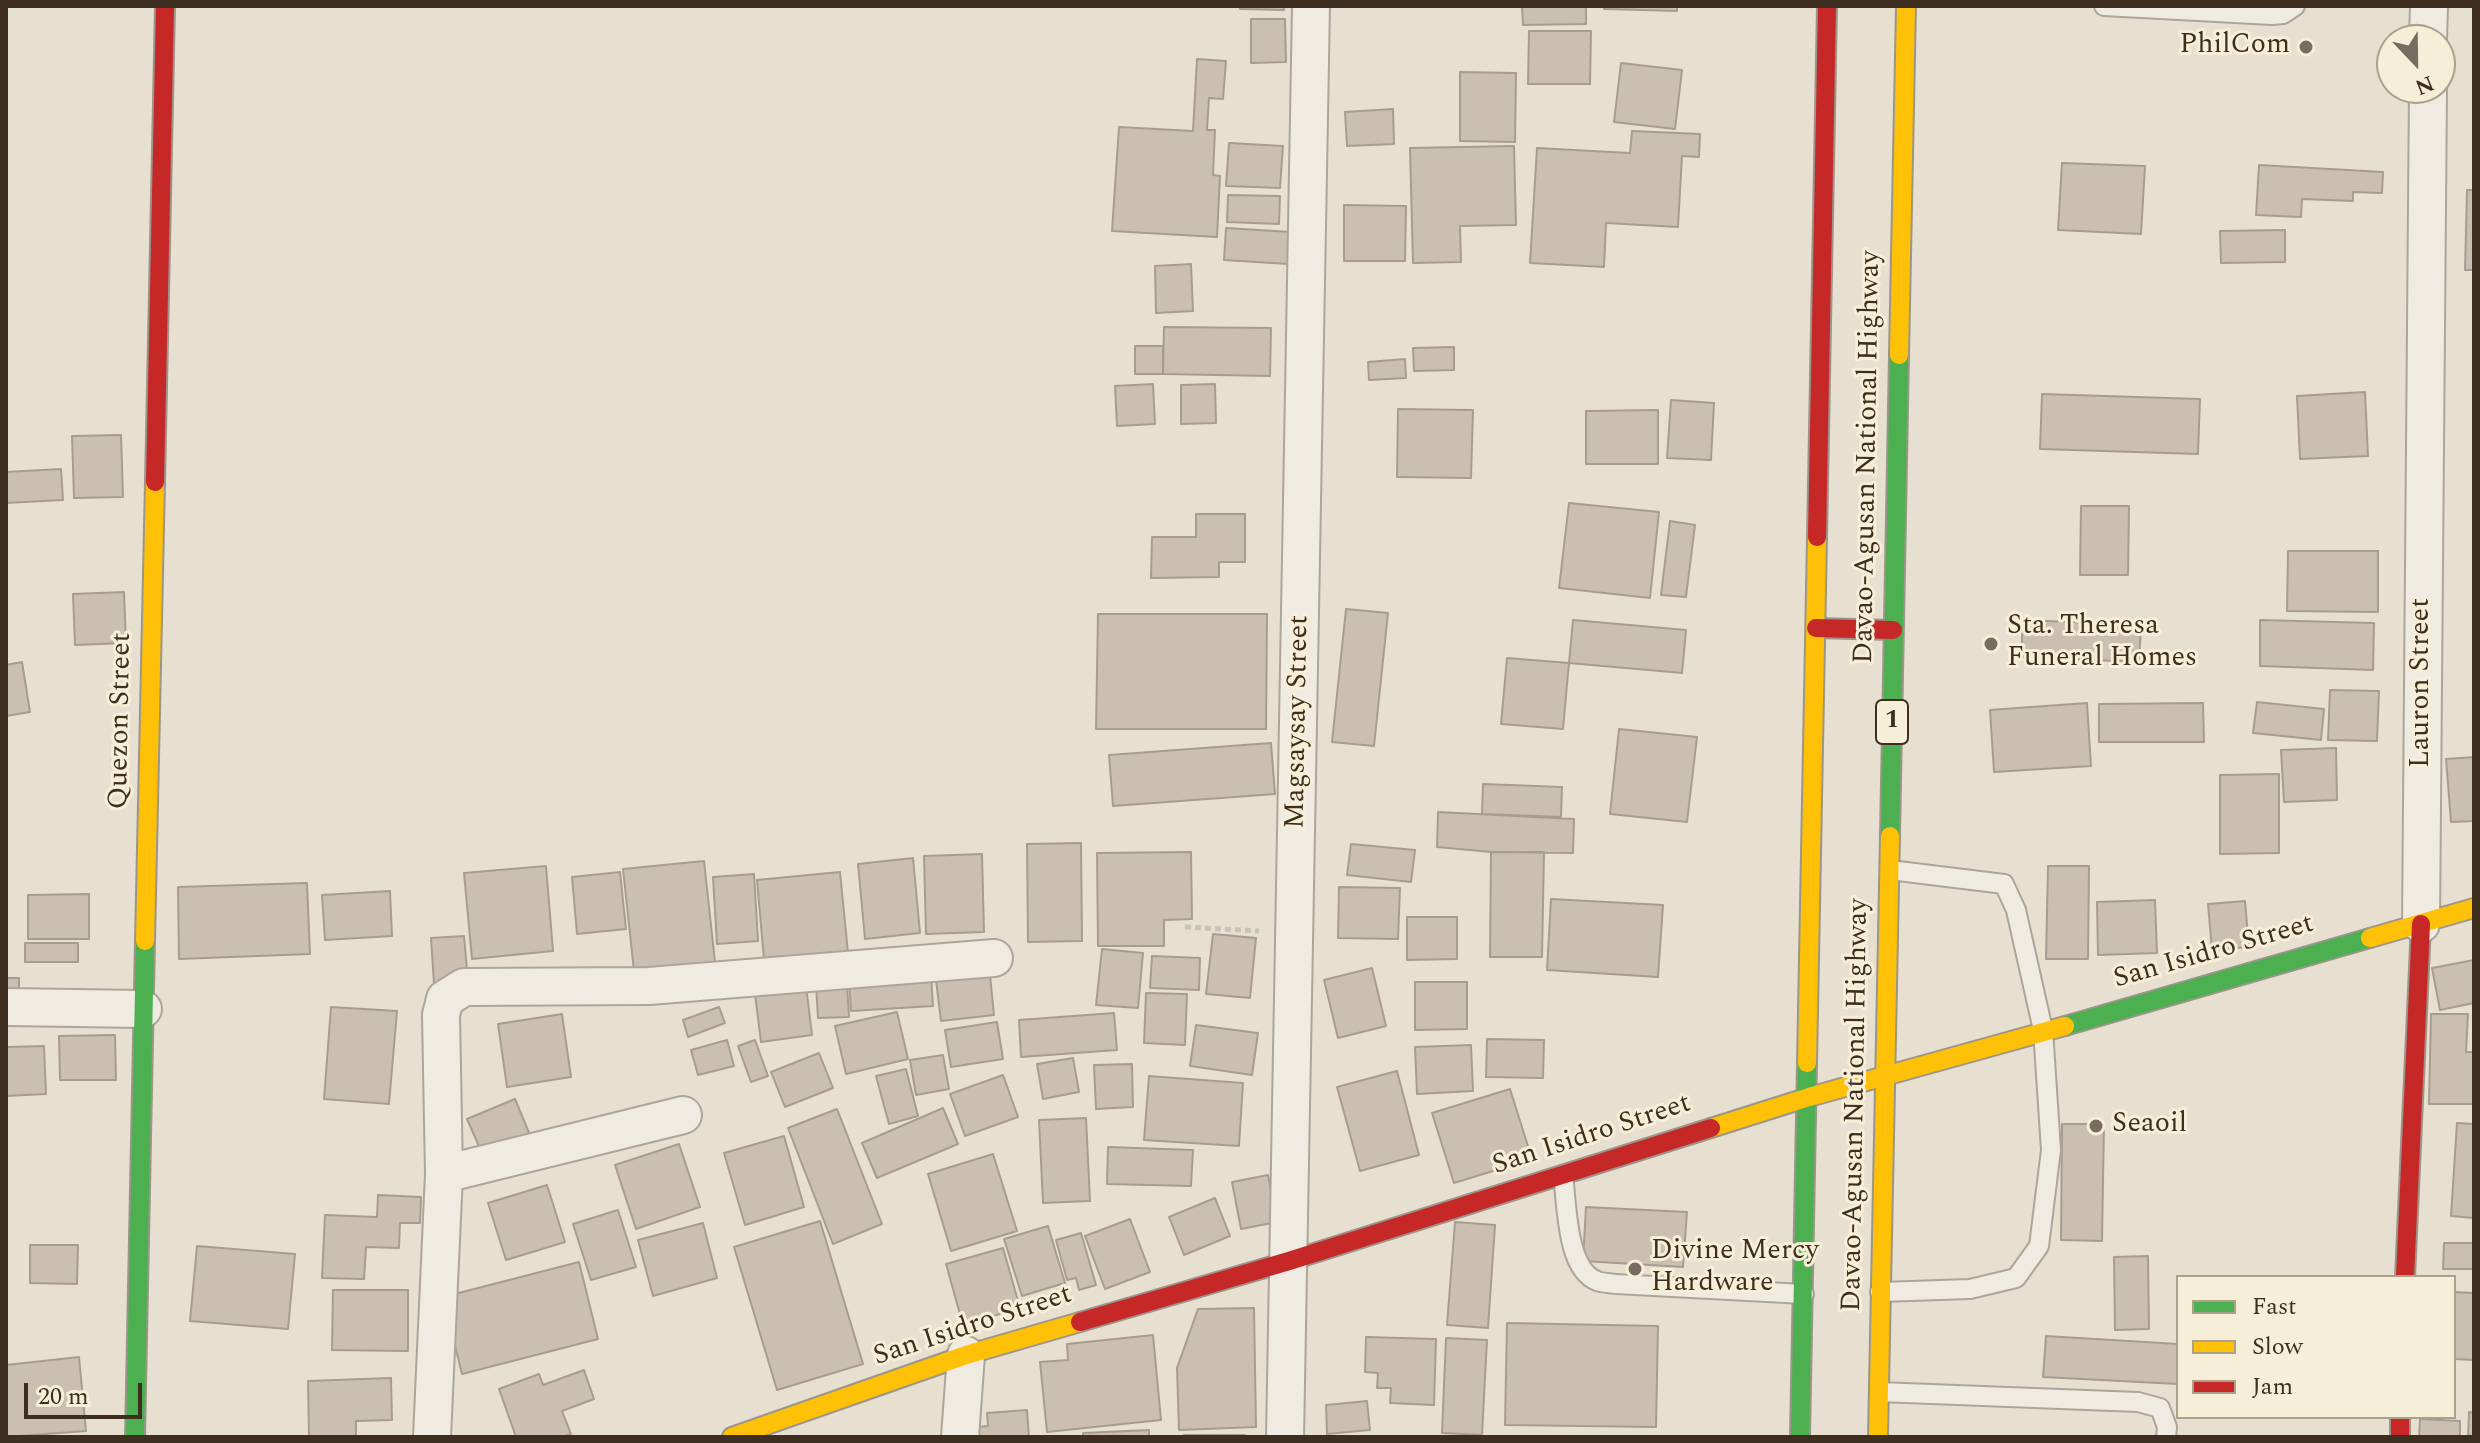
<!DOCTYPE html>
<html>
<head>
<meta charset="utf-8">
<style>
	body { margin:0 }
	#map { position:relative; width:2480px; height:1443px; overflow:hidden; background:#e7e0d1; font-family:Spectral,serif }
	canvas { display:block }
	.frame { position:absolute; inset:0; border:8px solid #3d2e20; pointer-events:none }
	.legend { position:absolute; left:2176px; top:1275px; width:280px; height:144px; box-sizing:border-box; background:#f7eed8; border:2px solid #ada18e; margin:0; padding:10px 14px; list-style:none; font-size:24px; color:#3d2e20 }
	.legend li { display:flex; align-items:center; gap:16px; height:40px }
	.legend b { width:40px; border:2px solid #ada18e }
	.north { position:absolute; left:2376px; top:24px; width:80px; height:80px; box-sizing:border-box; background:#f7eed8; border:2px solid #ada18e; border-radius:50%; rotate:158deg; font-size:22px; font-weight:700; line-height:32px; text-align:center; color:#3d2e20 }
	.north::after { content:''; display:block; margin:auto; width:28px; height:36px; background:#786c5e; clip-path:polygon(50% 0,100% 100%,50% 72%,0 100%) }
	.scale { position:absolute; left:24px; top:1383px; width:118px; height:36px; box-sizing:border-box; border:4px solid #3d2e20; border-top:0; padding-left:10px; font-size:24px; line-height:28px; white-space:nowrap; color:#3d2e20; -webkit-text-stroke:6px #f7eed8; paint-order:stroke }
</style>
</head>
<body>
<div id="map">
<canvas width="2480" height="1443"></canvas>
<div class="frame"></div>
<ul class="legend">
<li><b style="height:10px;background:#4caf50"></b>Fast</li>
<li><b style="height:10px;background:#ffc107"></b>Slow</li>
<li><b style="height:10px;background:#c62828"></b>Jam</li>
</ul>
<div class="north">N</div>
<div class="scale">20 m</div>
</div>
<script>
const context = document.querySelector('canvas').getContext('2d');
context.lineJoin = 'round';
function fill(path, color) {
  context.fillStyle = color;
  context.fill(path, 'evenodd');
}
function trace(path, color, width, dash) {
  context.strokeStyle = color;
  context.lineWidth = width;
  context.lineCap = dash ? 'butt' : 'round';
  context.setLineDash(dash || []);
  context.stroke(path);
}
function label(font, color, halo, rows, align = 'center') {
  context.font = font + ' Spectral,serif';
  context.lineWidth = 6;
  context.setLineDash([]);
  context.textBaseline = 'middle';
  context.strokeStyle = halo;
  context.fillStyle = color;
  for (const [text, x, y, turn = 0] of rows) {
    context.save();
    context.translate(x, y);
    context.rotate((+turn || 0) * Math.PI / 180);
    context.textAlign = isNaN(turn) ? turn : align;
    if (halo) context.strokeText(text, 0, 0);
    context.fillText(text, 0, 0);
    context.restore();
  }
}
const building = new Path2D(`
	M1240,6H1284V10L1240,9Z
	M1522,6H1586V24L1523,25Z
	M1604,6H1677V11L1604,9Z
	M1251,19H1285L1286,62L1251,63Z
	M1529,31H1591L1590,84H1528Z
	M1197,59L1226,61L1223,99L1209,98L1207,130H1215L1213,175L1220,176L1217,237L1112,231L1119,127L1193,131Z
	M1621,63L1682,70L1675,129L1614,122Z
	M1460,72L1516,73L1515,142L1460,141Z
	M1393,109L1394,144L1347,146L1345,112Z
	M1632,131L1700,134L1699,157L1682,156L1678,227L1606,223L1604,267L1530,263L1537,148L1630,153Z
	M1229,143L1283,146L1280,188L1226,186Z
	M1514,146L1516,225L1460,226L1461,262L1413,263L1410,148Z
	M2062,163L2145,166L2141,234L2058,230Z
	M2259,165L2383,172L2382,193L2353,192V201L2302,199L2301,217L2256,215Z
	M2467,190H2474V270H2465Z
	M1228,195L1280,196L1279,224L1227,222Z
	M1344,205L1406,206L1405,261H1344Z
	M1226,228L1291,232L1288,264L1224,260Z
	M2285,230V262L2221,263L2220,231Z
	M1191,264L1193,311L1156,313L1155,266Z
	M1164,327L1271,328L1270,376L1163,374Z
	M1135,346H1163V374H1135Z
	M1454,347V370L1414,371L1413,348Z
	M1405,359L1406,378L1369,380L1368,362Z
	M1153,384L1155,424L1117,426L1115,386Z
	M1215,384L1216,423L1181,424V385Z
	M2365,392L2368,456L2300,459L2297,396Z
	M2042,394L2200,399L2198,454L2040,449Z
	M1671,400L1714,403L1711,460L1667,458Z
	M1398,409L1473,410L1471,478L1397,477Z
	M1658,410V464H1586V411Z
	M121,435L123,497L74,498L72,436Z
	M61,469L63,500L6,503V472Z
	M1569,503L1659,512L1650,598L1559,588Z
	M2081,506H2129L2128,575H2080Z
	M1196,514H1245V562H1219V577L1151,578L1152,537H1196Z
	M1670,521L1695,525L1686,597L1661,595Z
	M2288,551H2378V612L2287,611Z
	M124,592L126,643L75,645L73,594Z
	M1346,609L1388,613L1374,746L1332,742Z
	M1098,614H1267L1266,729H1096Z
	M1573,620L1686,630L1682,673L1569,663Z
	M2023,620L2141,625L2139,662L2021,657Z
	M2260,620L2374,623L2373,670L2260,666Z
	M1507,658L1569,663L1563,729L1501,724Z
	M22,662L30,712L6,716V665Z
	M2330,690L2379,691L2377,741L2328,740Z
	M2257,702L2324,709L2321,740L2253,733Z
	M2087,703L2091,766L1994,772L1990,710Z
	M2203,703L2204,742H2099V704Z
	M1619,729L1697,737L1687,822L1610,814Z
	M1271,743L1275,794L1113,806L1109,755Z
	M2336,748L2337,800L2284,802L2281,750Z
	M2474,757V821L2451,822L2446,759Z
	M2279,774V853L2220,854V775Z
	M1483,784L1562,787L1561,817L1482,814Z
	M1438,812L1574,819L1573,853L1491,852L1437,847Z
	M1081,843L1082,941L1028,942L1027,844Z
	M1351,844L1415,850L1411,882L1347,875Z
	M1191,852L1192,919L1164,920V946H1098L1097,853Z
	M1491,852H1544L1542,957H1490Z
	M982,854L984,932L926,934L924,856Z
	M913,858L920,933L865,939L858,864Z
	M704,861L715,962L634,971L623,869Z
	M546,866L553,951L472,959L464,873Z
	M2048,866H2089L2088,959H2046Z
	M620,872L626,929L577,934L572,877Z
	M840,872L849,963L765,971L757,880Z
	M754,874L758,941L717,944L713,877Z
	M307,883L310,954L179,959L178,887Z
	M1339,887L1400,888L1398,939L1338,938Z
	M390,891L392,936L325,940L322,895Z
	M89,894V939H28V895Z
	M1551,899L1663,905L1658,977L1547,970Z
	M2155,900L2157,953L2098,955L2097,902Z
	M2245,901L2249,947L2212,950L2208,904Z
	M1407,917H1457V959L1407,960Z
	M1213,934L1256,938L1250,998L1206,994Z
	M464,936L468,981L434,984L431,938Z
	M25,943H78V962H25Z
	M1102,949L1143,953L1138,1008L1096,1005Z
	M1152,956L1200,958L1199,990L1150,988Z
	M2474,960V1003L2440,1010L2432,968Z
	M989,965L994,1015L941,1021L935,972Z
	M1372,968L1386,1026L1338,1038L1324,980Z
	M931,974L933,1006L851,1011L849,979Z
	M6,978H19V999H6Z
	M1415,982H1467V1029L1415,1030Z
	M847,984L849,1017L818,1018L816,986Z
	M806,986L812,1035L761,1042L755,994Z
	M1146,993L1187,994L1185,1045L1144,1043Z
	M331,1007L397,1011L389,1104L324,1099Z
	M719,1007L725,1023L688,1037L683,1020Z
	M897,1012L908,1059L846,1074L835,1026Z
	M1114,1013L1117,1050L1021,1057L1019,1020Z
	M562,1014L571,1077L507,1087L498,1024Z
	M2431,1014H2468L2466,1052H2474V1104H2429Z
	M997,1022L1003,1059L951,1067L945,1030Z
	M1196,1025L1258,1033L1252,1075L1190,1066Z
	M115,1035L116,1080H60L59,1036Z
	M1487,1039L1544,1040L1543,1078L1486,1077Z
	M727,1040L734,1066L698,1075L691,1050Z
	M755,1040L768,1076L751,1082L738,1046Z
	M1471,1045L1473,1091L1417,1094L1415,1047Z
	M44,1046L46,1094L6,1096V1047Z
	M819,1053L833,1088L785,1107L771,1072Z
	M943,1055L949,1089L916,1095L910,1060Z
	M1073,1058L1079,1092L1043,1099L1037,1064Z
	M1132,1064L1133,1107L1096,1109L1094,1065Z
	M906,1069L918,1116L889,1124L876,1076Z
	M1397,1071L1419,1155L1360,1171L1337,1087Z
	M1003,1075L1018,1117L965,1136L950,1094Z
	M1149,1076L1243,1083L1239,1146L1144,1140Z
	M1510,1089L1532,1159L1454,1183L1432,1113Z
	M515,1099L532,1140L485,1160L467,1119Z
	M943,1108L958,1144L877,1178L862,1143Z
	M837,1109L882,1224L833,1244L788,1128Z
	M1086,1118L1090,1201L1043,1203L1039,1120Z
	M2457,1123L2474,1124V1218L2451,1216Z
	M2062,1124H2104L2102,1241L2061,1240Z
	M784,1136L804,1207L745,1225L724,1153Z
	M679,1144L700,1207L636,1229L615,1165Z
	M1108,1147L1193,1150L1191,1186L1107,1184Z
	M993,1154L1017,1231L951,1251L928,1174Z
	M1268,1175L1277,1222L1241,1229L1232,1182Z
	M547,1185L565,1242L506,1260L488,1203Z
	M378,1195L421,1197L420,1223H400L399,1248L366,1247L364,1279L322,1278L325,1215L377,1217Z
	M1215,1198L1230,1236L1184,1255L1169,1217Z
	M1586,1207L1687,1212L1683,1267L1583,1261Z
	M618,1210L636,1267L591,1280L573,1224Z
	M1130,1219L1150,1272L1105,1289L1085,1236Z
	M820,1221L863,1364L777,1390L734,1247Z
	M1455,1222L1495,1225L1488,1328L1447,1325Z
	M703,1223L717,1278L653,1296L638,1240Z
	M1048,1226L1065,1283L1022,1296L1004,1239Z
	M1081,1233L1096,1285L1079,1290L1076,1278L1067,1280L1056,1240Z
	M2444,1243H2474V1269H2443Z
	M30,1245H78L77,1284L30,1283Z
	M197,1246L295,1254L288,1329L190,1321Z
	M1003,1248L1020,1308L963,1325L946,1264Z
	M2148,1256L2149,1329L2115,1330L2114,1257Z
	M579,1262L598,1339L462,1374L443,1297Z
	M333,1290H408V1351L332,1350Z
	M2454,1292L2474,1293V1360L2454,1359Z
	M1254,1308L1256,1427L1179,1430L1177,1368L1198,1309Z
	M1507,1323L1658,1326L1656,1427L1505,1425Z
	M1153,1335L1161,1420L1047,1432L1040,1362L1068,1360L1067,1344Z
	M2046,1336L2178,1344V1384L2043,1377Z
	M1366,1337L1436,1339L1434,1405L1390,1403L1391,1388H1377L1378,1373L1365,1372Z
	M1446,1338L1487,1340L1482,1435L1442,1433Z
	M79,1357L86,1431L6,1437V1365Z
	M584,1370L594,1399L562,1411L571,1434L563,1437H516L499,1389L539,1374L543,1385Z
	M391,1378L392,1420L356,1421V1437H309L308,1381Z
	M1367,1401L1370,1430L1327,1434L1326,1405Z
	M1027,1410L1029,1437H976L975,1427L988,1426L987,1413Z
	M2469,1412L2474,1413V1437H2468Z
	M2420,1419L2460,1421V1437H2419Z
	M1149,1430V1437H1083V1433Z
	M1184,1435H1245V1437H1184Z`);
const path = new Path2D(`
	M1185,927L1259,931`);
const lane = new Path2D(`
	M2104,6L2272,15L2283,14L2295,6
	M1563,1175C1567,1204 1566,1269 1597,1281C1602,1283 1610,1283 1616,1284L1804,1294
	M1880,1292L1970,1289L2016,1278L2039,1246L2051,1150L2043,1030L2016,910L2004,884L1890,870
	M1879,1392L2138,1402L2160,1408L2167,1427L2166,1437`);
const street = new Path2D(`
	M2428,40L2429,6
	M2421,924L2428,88
	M6,1007L143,1009
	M444,1174L683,1115
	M432,1437L444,1174L441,1015L445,999L464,987L649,986L994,958
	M960,1437L966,1355
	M1285,1437L1311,6`);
const fast = new Path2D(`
	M1890,836L1899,355
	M2065,1026L2370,938
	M135,1437L145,941
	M1800,1437L1807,1063`);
const slow = new Path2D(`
	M1899,355L1906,6
	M2370,938L2474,908
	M145,941L155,482
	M1807,1063L1817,537
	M1711,1128L1809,1097L2065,1026
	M732,1437L966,1355L1080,1322
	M1878,1437L1890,836`);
const jam = new Path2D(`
	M155,482L165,6
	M1817,537L1827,6
	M1816,628L1893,630
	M2405,1277L2421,924
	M1080,1322L1289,1261L1711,1128
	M2400,1417V1437`);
const markers = [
	[2306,47,8,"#786c5e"],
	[1991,644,8,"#786c5e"],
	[2096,1126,8,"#786c5e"],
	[1635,1269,8,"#786c5e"]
];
const shields = [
	[1892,722,32]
];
const shieldNames = [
	["1",1892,722]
];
const poiNames = [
	["PhilCom",2290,47,"right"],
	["Sta. Theresa",2007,628],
	["Funeral Homes",2007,660],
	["Seaoil",2112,1126],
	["Divine Mercy",1651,1253],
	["Hardware",1651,1285]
];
const streetNames = [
	["Davao-Agusan National Highway",1869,457,-89],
	["Lauron Street",2423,683,-90],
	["Quezon Street",122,721,-89],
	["Magsaysay Street",1299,722,-89],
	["San Isidro Street",2214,953,-16],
	["Davao-Agusan National Highway",1857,1105,-89],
	["San Isidro Street",1592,1136,-18],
	["San Isidro Street",973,1327,-18]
];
fill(building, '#cbbfb2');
trace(building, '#a89c90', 2);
trace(lane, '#ada599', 22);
trace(street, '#ada599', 40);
trace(fast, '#9c958a', 22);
trace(slow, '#9c958a', 22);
trace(jam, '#9c958a', 22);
trace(path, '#c8c2b9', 5, [6, 4]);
trace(lane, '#efebe3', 18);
trace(street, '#efebe3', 36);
trace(fast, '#4caf50', 18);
trace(slow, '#ffc107', 18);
trace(jam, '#c62828', 18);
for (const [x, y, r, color] of markers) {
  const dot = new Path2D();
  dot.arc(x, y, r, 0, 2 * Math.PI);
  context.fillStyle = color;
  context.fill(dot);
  trace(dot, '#f7eed8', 3);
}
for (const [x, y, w] of shields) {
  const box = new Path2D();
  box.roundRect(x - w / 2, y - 22, w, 44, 6);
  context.fillStyle = '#f7eed8';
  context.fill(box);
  trace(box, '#3d2e20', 2);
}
label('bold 26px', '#3d2e20', null, shieldNames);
label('28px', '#3d2e20', '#f7eed8', poiNames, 'left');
label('28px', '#3d2e20', '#f7eed8', streetNames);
</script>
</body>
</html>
